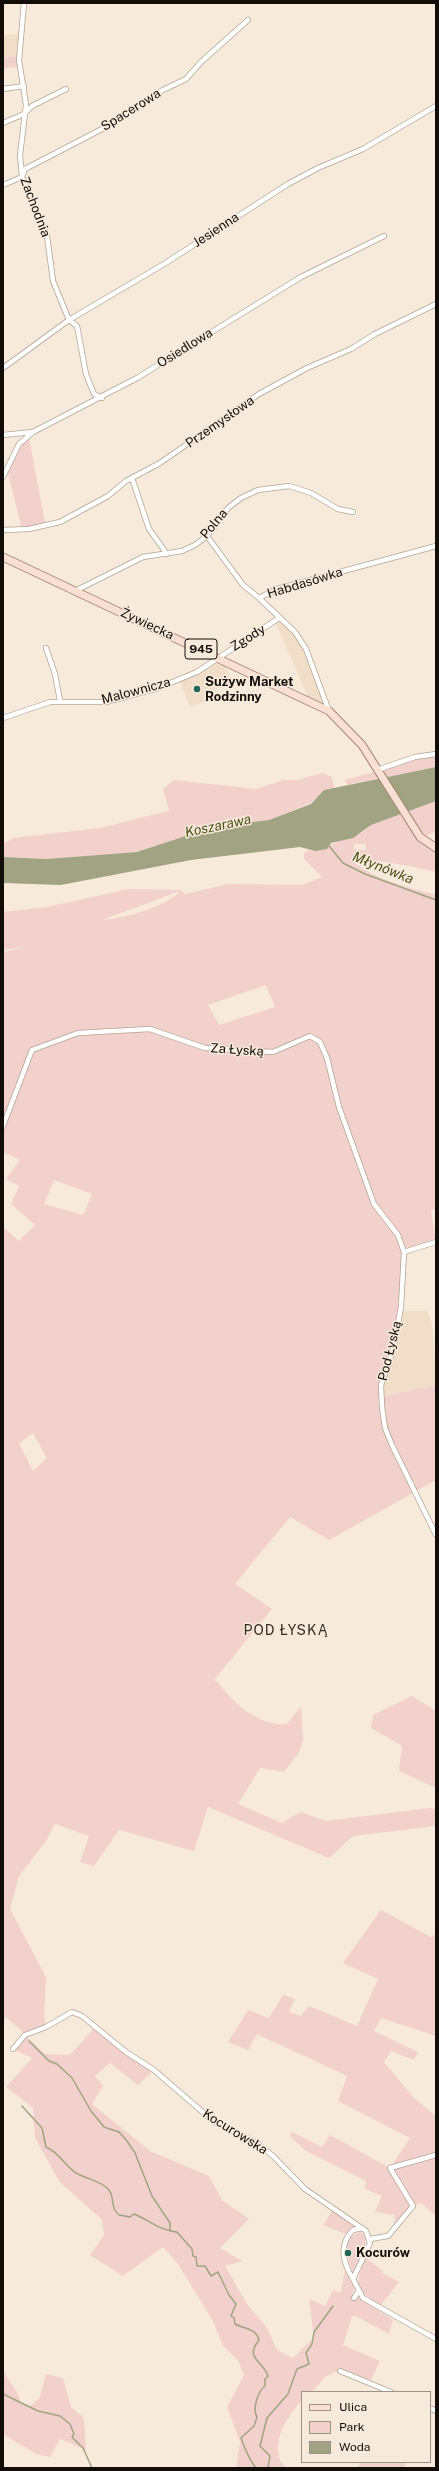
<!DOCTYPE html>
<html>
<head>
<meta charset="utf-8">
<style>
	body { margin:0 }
	#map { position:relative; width:439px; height:2471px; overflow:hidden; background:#f8eadb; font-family:"Public Sans",sans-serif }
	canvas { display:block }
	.frame { position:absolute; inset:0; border:4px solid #120d08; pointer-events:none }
	.legend { position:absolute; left:301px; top:2391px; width:130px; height:72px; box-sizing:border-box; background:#f8eadb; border:1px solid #9c9287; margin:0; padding:5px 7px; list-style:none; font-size:12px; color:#120d08 }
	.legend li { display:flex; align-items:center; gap:8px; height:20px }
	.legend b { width:20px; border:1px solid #9c9287 }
</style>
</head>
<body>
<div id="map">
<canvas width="439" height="2471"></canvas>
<div class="frame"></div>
<ul class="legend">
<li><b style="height:5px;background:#fae0d3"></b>Ulica</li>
<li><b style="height:11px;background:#f2d0cb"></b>Park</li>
<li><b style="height:11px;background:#a0a483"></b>Woda</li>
</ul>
</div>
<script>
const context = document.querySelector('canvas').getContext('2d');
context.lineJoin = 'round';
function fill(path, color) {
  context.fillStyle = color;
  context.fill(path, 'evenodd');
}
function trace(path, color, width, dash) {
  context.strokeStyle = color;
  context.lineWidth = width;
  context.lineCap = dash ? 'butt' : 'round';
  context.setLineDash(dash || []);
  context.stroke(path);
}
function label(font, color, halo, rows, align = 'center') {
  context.font = font + ' "Public Sans",sans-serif';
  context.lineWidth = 3;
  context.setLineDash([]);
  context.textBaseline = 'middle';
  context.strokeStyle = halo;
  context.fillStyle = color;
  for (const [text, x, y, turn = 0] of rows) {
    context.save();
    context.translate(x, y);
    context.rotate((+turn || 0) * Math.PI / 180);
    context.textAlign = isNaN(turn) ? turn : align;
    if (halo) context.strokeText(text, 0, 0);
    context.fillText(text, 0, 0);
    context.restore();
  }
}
const built = new Path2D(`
	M19,34L18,67L3,69V35Z
	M280,621L295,633L305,651L323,703L308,697L276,624Z
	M214,663L226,667L232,683L213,690L216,698L190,707L180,681Z
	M401,1311H428L433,1330L436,1385L383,1396V1384Z`);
const green = new Path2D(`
	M17,57L18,66L3,68V58Z
	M29,438L45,523L22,529L8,473L23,443Z
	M436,756V767L387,777L382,770L402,760Z
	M374,772L378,778L347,785L345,780Z
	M323,773L332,777L334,788L324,791L311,803L269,820L213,827L137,852L46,859L3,857V844L13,838L100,828L169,811L163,789L174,780L256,789L284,780H297Z
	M436,801V831L426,836L406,811Z
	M399,813L417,839L436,853V872C423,869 363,855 355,863C378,881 408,887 436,895V1209L431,1210L436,1242L404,1252C404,1284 400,1317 393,1349C389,1366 379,1379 384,1396L436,1385V1480L329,1540L290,1517L235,1584L272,1609L214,1680L218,1682C234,1704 258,1726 287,1724L301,1706L303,1741L298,1754L284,1772L260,1768L238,1804L282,1823L300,1812L326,1821L430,1808L436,1809V1826L353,1836L329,1858L208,1807L194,1851L119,1830L94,1866L80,1862L89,1836L55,1824L46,1841L19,1876L10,1909L46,1977L44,2015L46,2027L25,2035L45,2054L70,2055L95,2027L154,2070L138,2085L110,2063L95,2076L103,2086L92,2104L150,2151L209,2176L222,2200L249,2219L220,2248L242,2261L225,2266L247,2304L267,2328L277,2350L293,2358L314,2337L309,2299L325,2306L333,2290L341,2293L345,2270L354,2289L352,2294L393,2320L389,2334L356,2316L352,2317L343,2345L380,2361L371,2380L341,2369L325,2377L312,2392H302V2401C288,2414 274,2437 279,2457C280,2461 284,2465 286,2468H236L240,2442L227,2407L244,2375L238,2360L223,2346L213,2321L178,2264L163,2247L123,2276L90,2255L104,2235L102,2220L59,2181L35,2138L33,2108L6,2087L32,2058L13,2049L25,2034L6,2017L3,2021V1227L19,1241L35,1225L11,1204L19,1186L6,1179L20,1160L3,1152V952L27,947L3,950V912L47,907L129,889L181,890L185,894L229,884L302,885L322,877L304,859V853L308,850L315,851L363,832L371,825ZM354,844H366L365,850L354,849ZM180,891C165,908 124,918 102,920ZM266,985L275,1007L219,1025L208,1005ZM54,1180L92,1194L83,1215L44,1204ZM33,1433L47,1458L33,1471L19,1443Z
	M412,1696L436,1711V1788L399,1771L402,1746L371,1728L373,1715Z
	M381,1910L431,1937L436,1934V2036L381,2018L374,2031L418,2052L414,2060L391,2051L384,2062L414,2098L436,2116V2216L421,2203L413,2206L394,2229L395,2215L375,2212L382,2196L365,2189L366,2181L306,2151L290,2136L292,2132L322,2147L330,2135L390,2168L410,2138L338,2101L347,2076L257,2034L248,2050L228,2042L248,2010L269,2018L283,1995L295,1999L289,2012L301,2016L309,2006L357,2026L378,1979L343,1963Z
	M334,2208L362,2228L348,2235L323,2225Z
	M360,2232C374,2241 357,2261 353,2273L345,2250L350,2237Z
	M366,2258L383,2271L382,2273L399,2282L381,2305C357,2291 353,2284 366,2258Z
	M3,2371L17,2392L21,2404L30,2406L39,2399L46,2374L63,2378L71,2407L84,2418L86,2450L60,2439L50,2457L36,2454L3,2434Z
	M360,2462H406L404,2468H358Z`);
const water = new Path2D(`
	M436,767V801L371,825L353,838L331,843L327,849L315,851L300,847L191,860L61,885L3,883V857L46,859L137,852L213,827L269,820L311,804L324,790L334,788Z`);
const stream = new Path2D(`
	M329,846L343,863L365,874L436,900
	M29,2041L49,2061L57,2064L72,2078L91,2111L104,2127L119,2132L127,2141L135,2153L152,2196L170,2223V2231
	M22,2106L42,2128L46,2147C60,2153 64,2165 76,2173C86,2179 102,2181 109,2190C115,2198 110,2208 119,2215L130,2217L134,2214C149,2220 161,2231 177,2232L192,2249L193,2256L196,2257L197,2266H205L211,2276L218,2272L229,2295L236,2304L231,2316L234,2318L235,2324C244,2329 256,2328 259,2340C244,2359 263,2360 268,2376L265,2379V2386C258,2391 252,2409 257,2417L254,2426L241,2438C245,2449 249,2460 256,2468
	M3,2394L38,2411L60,2416L70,2424L74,2434L72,2437L83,2448L92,2468
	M268,2468L270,2456L260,2446L267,2418L288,2394L297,2369L309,2364L306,2353L312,2344L314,2332L333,2306`);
const street = new Path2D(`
	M24,3L19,60L26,105L20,155L22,177L47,236L53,281L69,320L77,326L86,374L94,394L102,398
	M3,89L24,86
	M3,123L24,114L32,106L66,89
	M3,185L22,177L25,169L102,129L163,90L186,79L201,62L248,20
	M3,368L69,320L164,264L288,184L318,168L363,149L436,106
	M3,435L33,432
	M3,477L19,444L33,432L137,378L301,277L384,236
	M132,478L149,529L167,554
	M3,530L29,529L60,522L108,496L126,481L160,463L259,394L307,368L351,349L375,334L436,304
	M207,536L243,585L259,598
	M75,591L143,557L182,551L195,545L207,536L228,508L241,498L258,490L289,486L311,493L338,509L353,512
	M46,648L55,674L60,701
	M329,711L306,649L295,632L259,598L277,589L436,546
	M3,718L50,702H106L158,688L197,672L279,618
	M377,770L415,757L436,754
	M3,1126L32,1050L78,1033L150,1029L205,1048L273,1052L310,1036L320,1042L327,1058L339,1107L374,1204L398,1235L404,1252L401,1307L393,1350L381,1385L382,1407L385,1428L392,1445L436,1535
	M404,1252L436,1242
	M13,2049L25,2035L46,2027L72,2012L82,2016L126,2052L154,2070L213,2121L258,2144L273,2156L305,2189L366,2231L370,2243L353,2279L363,2298L436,2339
	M370,2239L388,2236L413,2206L390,2168L436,2155
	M353,2279C343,2263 338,2245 353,2230L362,2228
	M354,2298L358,2292
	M340,2371L391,2392
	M430,2408L436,2411`);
const primary = new Path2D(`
	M3,557L329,711L362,745L420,837L436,848`);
const markers = [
	[197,689,4,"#206556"],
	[348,2253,4,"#206556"]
];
const shields = [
	[201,649,32]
];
const shieldNames = [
	["945",201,649]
];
const streetNames = [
	["Spacerowa",131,110,-32],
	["Zachodnia",35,207,69],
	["Jesienna",216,230,-33],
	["Osiedlowa",185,348,-32],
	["Przemysłowa",220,422,-35],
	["Polna",214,524,-50],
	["Habdasówka",305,583,-17],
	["Żywiecka",147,624,25],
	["Zgody",248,638,-32],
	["Malownicza",136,691,-15],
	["Za Łyską",237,1050,4],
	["Pod Łyską",390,1351,-76],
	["Kocurowska",235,2132,32]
];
const poiNames = [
	["Sużyw Market",205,682],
	["Rodzinny",205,697],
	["Kocurów",356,2253]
];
const waterNames = [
	["Koszarawa",218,826,-12],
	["Młynówka",383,868,22]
];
const neighbourhoodNames = [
	["POD ŁYSKĄ",286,1631]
];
fill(built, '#f0dec8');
fill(green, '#f2d0cb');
fill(water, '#a0a483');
trace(stream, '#a0a483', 1.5);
trace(street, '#b1a496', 6);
trace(primary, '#a68878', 9);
trace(street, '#fff', 4.5);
trace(primary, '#fae0d3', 7);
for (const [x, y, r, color] of markers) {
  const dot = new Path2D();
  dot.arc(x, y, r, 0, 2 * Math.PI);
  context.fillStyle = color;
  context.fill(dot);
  trace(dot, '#f8eadb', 1.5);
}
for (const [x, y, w] of shields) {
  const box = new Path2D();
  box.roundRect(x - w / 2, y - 10, w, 20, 3);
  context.fillStyle = '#f8eadb';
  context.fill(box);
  trace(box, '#120d08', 1);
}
label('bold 12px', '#120d08', null, shieldNames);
label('13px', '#120d08', '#f8eadb', streetNames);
label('bold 13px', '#120d08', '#f8eadb', poiNames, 'left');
label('italic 14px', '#4d511a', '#f8eadb', waterNames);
context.letterSpacing = '1px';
label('14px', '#342a1e', '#f8eadb', neighbourhoodNames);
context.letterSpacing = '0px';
</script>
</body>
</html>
